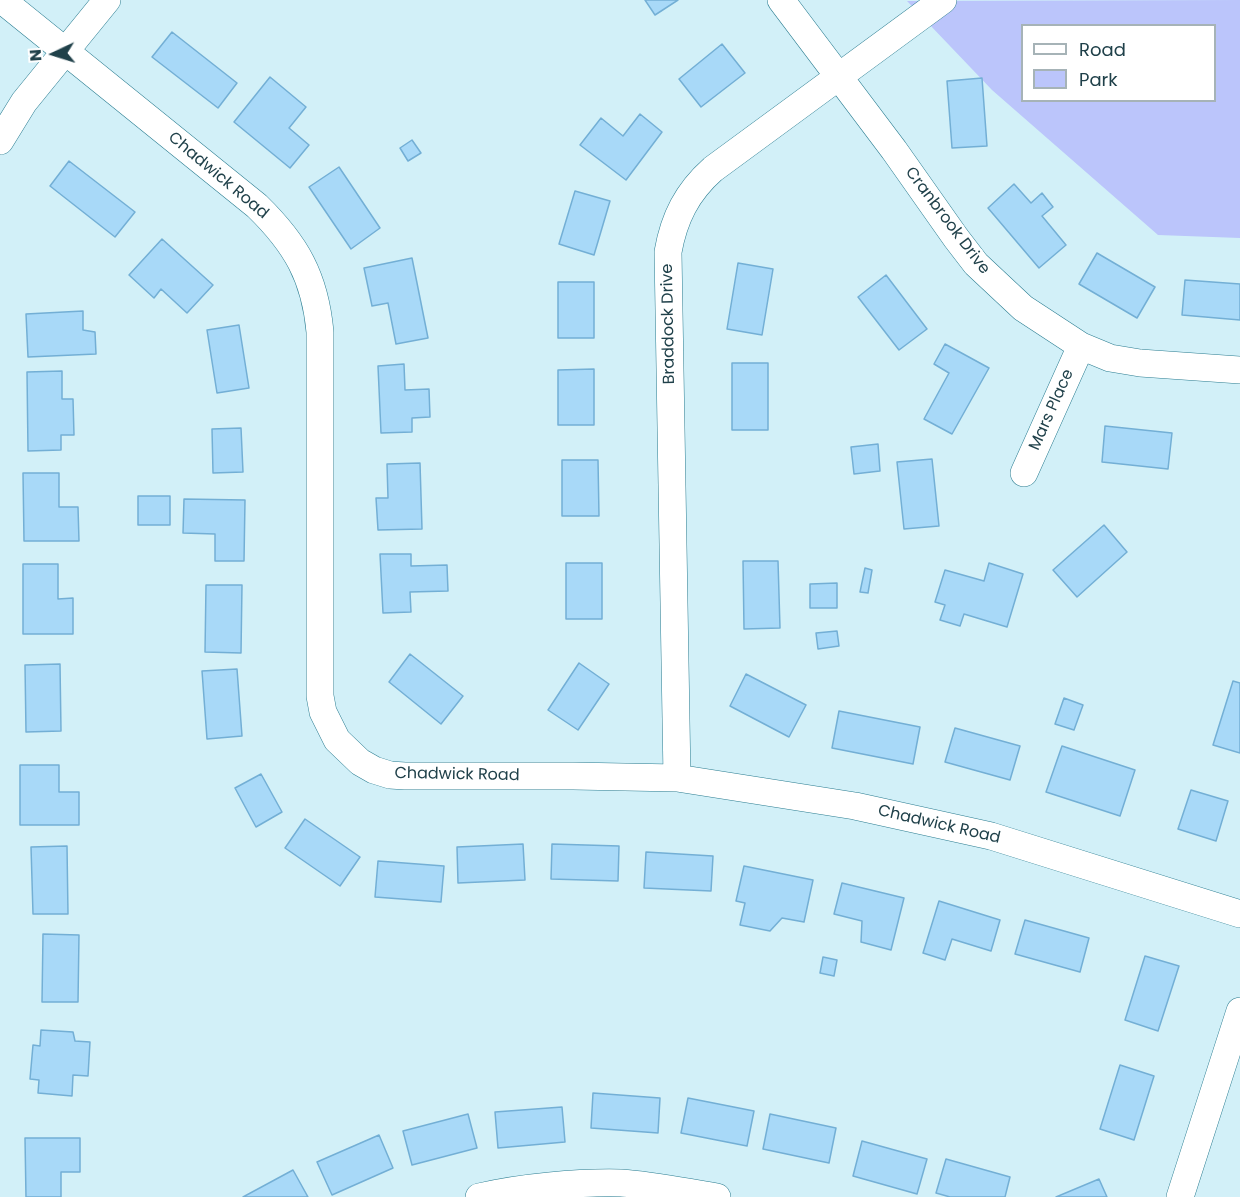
<!DOCTYPE html>
<html>
<head>
<meta charset="utf-8">
<style>
	body { margin:0 }
	#map { position:relative; width:1240px; height:1197px; overflow:hidden; background:#d2f0f8; font-family:Poppins,sans-serif }
	canvas { display:block }
	.legend { position:absolute; left:1021px; top:24px; width:195px; height:78px; box-sizing:border-box; background:#fff; border:2px solid #a6b3b7; margin:0; padding:8px 10px; list-style:none; font-size:18px; color:#20414a }
	.legend li { display:flex; align-items:center; gap:12px; height:30px }
	.legend b { width:30px; border:2px solid #a6b3b7 }
	.north { position:absolute; left:24px; top:24px; width:60px; height:60px; -webkit-text-stroke:4px #fff; paint-order:stroke; rotate:266deg; font-size:16px; font-weight:700; line-height:24px; text-align:center; color:#20414a }
	.north::after { content:''; display:block; margin:auto; width:21px; height:27px; background:#20414a; clip-path:polygon(50% 0,100% 100%,50% 72%,0 100%) }
</style>
</head>
<body>
<div id="map">
<canvas width="1240" height="1197"></canvas>
<ul class="legend">
<li><b style="height:8px;background:#fff"></b>Road</li>
<li><b style="height:16px;background:#bbc5fb"></b>Park</li>
</ul>
<div class="north">N</div>
</div>
<script>
const context = document.querySelector('canvas').getContext('2d');
context.lineJoin = 'round';
function fill(path, color) {
  context.fillStyle = color;
  context.fill(path, 'evenodd');
}
function trace(path, color, width, dash) {
  context.strokeStyle = color;
  context.lineWidth = width;
  context.lineCap = dash ? 'butt' : 'round';
  context.setLineDash(dash || []);
  context.stroke(path);
}
function label(font, color, halo, rows, align = 'center') {
  context.font = font + ' Poppins,sans-serif';
  context.lineWidth = 5;
  context.setLineDash([]);
  context.textBaseline = 'middle';
  context.strokeStyle = halo;
  context.fillStyle = color;
  for (const [text, x, y, turn = 0] of rows) {
    context.save();
    context.translate(x, y);
    context.rotate((+turn || 0) * Math.PI / 180);
    context.textAlign = isNaN(turn) ? turn : align;
    if (halo) context.strokeText(text, 0, 0);
    context.fillText(text, 0, 0);
    context.restore();
  }
}
const green = new Path2D(`
	M1240,0V238L1158,235L992,90L907,1ZM1022,26H1214V100H1022Z`);
const building = new Path2D(`
	M645,0H678L655,15Z
	M172,32L237,83L218,108L152,57Z
	M722,44L745,73L701,107L679,79Z
	M270,77L306,107L289,128L309,145L290,168L234,122Z
	M982,78L987,146L952,148L947,81Z
	M640,114L662,132L626,180L580,145L601,118L623,136Z
	M412,140L421,153L408,161L400,148Z
	M69,161L135,212L115,237L50,186Z
	M339,167L380,228L351,249L309,187Z
	M1014,184L1031,203L1042,193L1053,207L1042,216L1066,245L1039,268L988,208Z
	M575,191L610,201L594,255L559,244Z
	M162,239L213,285L187,313L161,289L154,298L129,275Z
	M1097,253L1155,287L1137,318L1079,284Z
	M412,258L428,338L396,344L388,303L372,306L364,268Z
	M738,263L773,269L762,335L727,329Z
	M886,275L927,329L899,350L858,297Z
	M1185,280L1240,284V320L1182,315Z
	M558,282H594V338H558Z
	M83,311V330L95,332L96,354L28,357L26,314Z
	M239,325L249,388L217,393L207,330Z
	M945,344L989,368L952,434L924,419L949,373L934,364Z
	M732,363H768V430H732Z
	M404,364L405,390L429,389L430,417L412,418V432L381,433L378,366Z
	M594,369V425H558V370Z
	M62,371V399H73L74,435H61V450L28,451L27,372Z
	M1105,426L1172,433L1168,469L1102,462Z
	M241,428L243,472L213,473L212,429Z
	M878,444L880,471L854,474L851,447Z
	M932,459L939,526L904,529L897,462Z
	M562,460H598L599,516H562Z
	M420,463L422,529L378,530L376,498H388L387,464Z
	M23,473H59V507H78L79,541H24Z
	M138,496H170V525H138Z
	M184,499L245,500L244,561H215V534L183,533Z
	M1104,525L1127,552L1077,597L1053,570Z
	M380,554H411V566L447,565L448,591L410,592L411,612L383,613Z
	M743,561H778L780,628L744,629Z
	M566,563H602V619H566Z
	M989,563L1023,574L1007,627L964,614L960,626L940,620L945,605L935,602L945,570L984,581Z
	M23,564H58V599L73,598V634H23Z
	M865,568L872,570L868,593L860,592Z
	M837,583V608H810V584Z
	M206,585H242L241,653L205,652Z
	M837,631L839,646L818,649L816,633Z
	M410,654L463,696L441,724L389,682Z
	M579,663L609,684L578,730L548,710Z
	M60,664L61,731L26,732L25,665Z
	M237,669L242,736L207,739L202,671Z
	M746,674L806,705L789,737L730,706Z
	M1233,681L1240,683V753L1213,745Z
	M1064,698L1083,705L1074,730L1055,724Z
	M839,711L920,727L913,764L832,748Z
	M955,728L1020,746L1010,780L945,762Z
	M1062,746L1135,770L1120,816L1046,792Z
	M20,765H59V792H79V825H20Z
	M261,774L282,812L256,827L235,788Z
	M1191,790L1228,801L1216,841L1178,829Z
	M305,819L360,857L340,886L285,848Z
	M523,844L525,880L458,883L457,847Z
	M552,844L619,846L618,881L551,879Z
	M67,846L68,914H33L31,847Z
	M646,852L713,856L711,891L644,888Z
	M378,861L444,866L441,902L375,897Z
	M744,866L813,880L804,922L782,918L770,931L740,925L745,903L736,901Z
	M842,883L904,898L891,950L861,942L862,921L834,914Z
	M939,901L1000,920L991,951L952,939L945,960L923,953Z
	M1025,920L1089,938L1080,972L1015,954Z
	M43,934L79,935L78,1002H42Z
	M1145,956L1179,966L1158,1031L1125,1020Z
	M823,957L837,960L834,976L820,973Z
	M41,1030L73,1032L75,1041L90,1042L88,1076L73,1075L72,1096L38,1093L39,1080L30,1079L33,1045L40,1046Z
	M1120,1065L1154,1076L1134,1140L1100,1129Z
	M593,1093L660,1098L658,1133L591,1128Z
	M688,1098L754,1111L747,1146L681,1133Z
	M562,1107L565,1142L498,1148L495,1112Z
	M468,1114L477,1148L412,1165L403,1131Z
	M770,1114L836,1128L829,1163L763,1149Z
	M379,1135L393,1168L332,1195L317,1162Z
	M25,1138H80V1172H61V1197H26Z
	M862,1141L927,1159L917,1194L853,1176Z
	M946,1159L1010,1177L1005,1197H950L936,1193Z
	M293,1170L308,1197H243Z
	M1099,1179L1107,1197H1056Z`);
const street = new Path2D(`
	M2,0L257,206C296,244 315,277 320,332V696L323,712L337,740L360,762L374,770L390,775L405,776H573L677,778L855,806L991,836L1240,914
	M781,0L894,150L956,238L976,264L1023,308L1081,346L1110,358L1140,363L1240,370
	M0,141L24,102L107,0
	M1024,473L1081,346
	M677,778L668,252C674,218 687,192 713,169L943,0
	M479,1197C521,1187 578,1182 621,1183C653,1185 685,1192 717,1197
	M1180,1197L1240,1011`);
const streetNames = [
	["Chadwick Road",218,176,40],
	["Cranbrook Drive",947,221,53],
	["Braddock Drive",669,324,-91],
	["Mars Place",1052,410,-66],
	["Chadwick Road",457,775,1],
	["Chadwick Road",939,825,13]
];
fill(green, '#bbc5fb');
fill(building, '#a8d9f8');
trace(building, '#73afd5', 1.5);
trace(street, '#2b7d91', 28);
trace(street, '#fff', 27);
label('16px', '#20414a', '#fff', streetNames);
</script>
</body>
</html>
